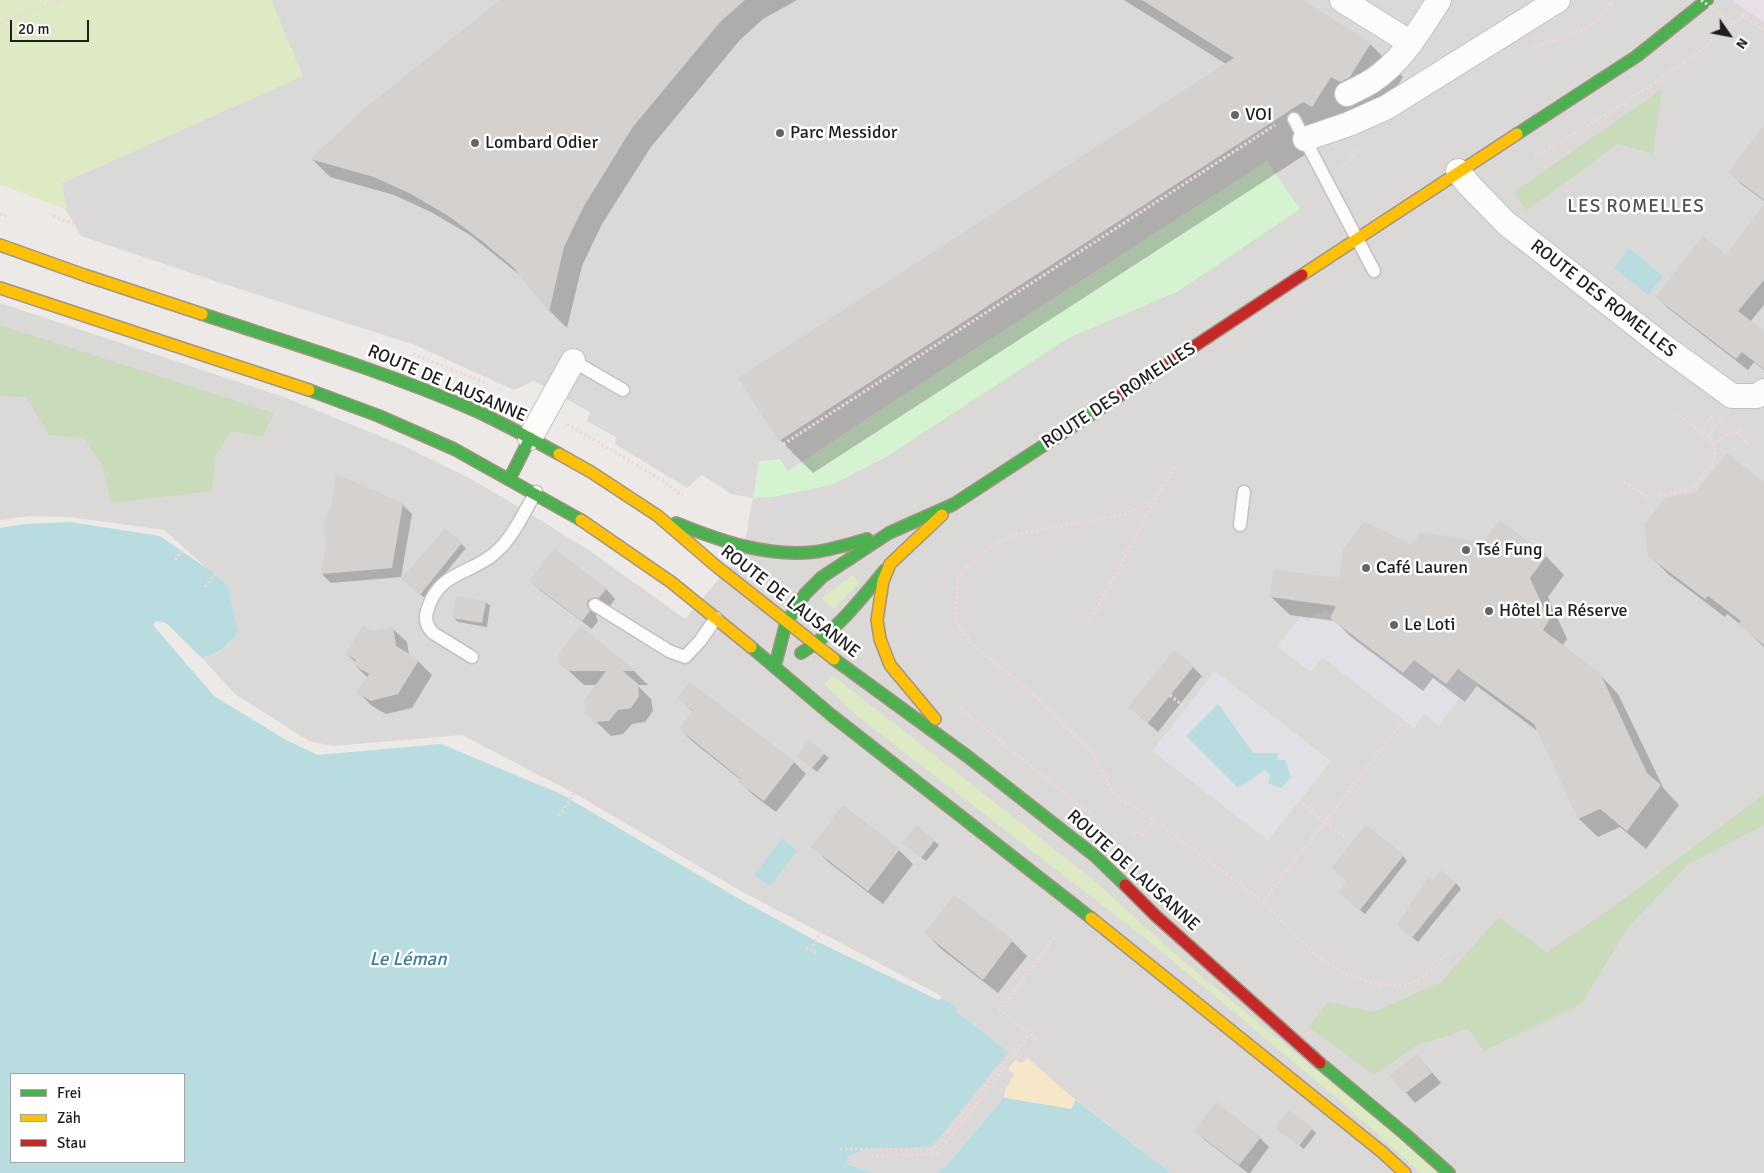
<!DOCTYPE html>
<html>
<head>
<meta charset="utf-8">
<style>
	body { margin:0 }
	#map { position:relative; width:1764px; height:1173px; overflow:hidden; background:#ece9e6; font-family:Signika,sans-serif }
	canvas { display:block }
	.legend { position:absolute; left:10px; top:1073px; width:175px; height:90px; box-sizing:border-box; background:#fff; border:1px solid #a5a5a5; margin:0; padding:6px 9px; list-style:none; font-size:15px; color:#1e1e1e }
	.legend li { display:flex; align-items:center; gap:10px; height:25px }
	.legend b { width:25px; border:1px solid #a5a5a5 }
	.north { position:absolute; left:1704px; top:10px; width:50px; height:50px; -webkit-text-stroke:4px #fff; paint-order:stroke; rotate:123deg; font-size:14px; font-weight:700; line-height:20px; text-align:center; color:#1e1e1e }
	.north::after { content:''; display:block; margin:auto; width:18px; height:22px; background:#1e1e1e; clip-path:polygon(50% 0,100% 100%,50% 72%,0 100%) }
	.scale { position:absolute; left:10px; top:20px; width:79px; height:22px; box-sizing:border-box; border:2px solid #1e1e1e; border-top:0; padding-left:6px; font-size:15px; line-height:18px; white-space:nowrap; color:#1e1e1e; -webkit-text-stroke:4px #fff; paint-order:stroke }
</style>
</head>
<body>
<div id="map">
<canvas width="1764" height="1173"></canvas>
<ul class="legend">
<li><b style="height:6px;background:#4caf50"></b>Frei</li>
<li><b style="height:6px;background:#ffc107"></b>Zäh</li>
<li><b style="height:6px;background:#c62828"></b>Stau</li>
</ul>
<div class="north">N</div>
<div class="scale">20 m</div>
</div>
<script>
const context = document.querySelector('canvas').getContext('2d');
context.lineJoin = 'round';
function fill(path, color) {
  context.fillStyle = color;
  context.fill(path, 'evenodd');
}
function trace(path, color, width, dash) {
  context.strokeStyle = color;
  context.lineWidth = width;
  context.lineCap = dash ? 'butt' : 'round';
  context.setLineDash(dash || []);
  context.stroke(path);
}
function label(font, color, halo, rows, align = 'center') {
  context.font = font + ' Signika,sans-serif';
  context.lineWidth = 5;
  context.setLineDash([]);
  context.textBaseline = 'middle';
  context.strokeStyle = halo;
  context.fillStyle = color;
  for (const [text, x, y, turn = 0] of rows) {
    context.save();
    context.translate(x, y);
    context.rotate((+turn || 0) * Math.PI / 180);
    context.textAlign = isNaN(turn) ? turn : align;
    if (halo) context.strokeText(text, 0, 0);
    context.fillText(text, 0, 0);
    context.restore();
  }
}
const residential = new Path2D(`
	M271,0H1732L1764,22V1173H1171L1077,1100L948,1164L937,1173H874L847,1164L848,1156L867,1149L932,1147L1007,1052L956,1011L938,994L739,890L574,793L462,735L333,746L309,741L235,694L202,658L216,654L228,646L238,632L228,587L164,530L70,517L29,516L0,520V303L284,397L404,446L471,479L529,513L590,551L685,619L743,551L753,498L731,494L702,475L687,488L615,444L616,437L587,421L590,412L534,381L514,390L415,345L218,282L81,236L66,210L62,183L302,76Z`);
const industrial = new Path2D(`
	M1732,0H1764V22L1747,11Z`);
const religious = new Path2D(`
	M1489,230L1718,403L1652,491L1614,467L1643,428L1564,372L1495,464L1428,413L1379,471L1262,380L1290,345L1296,343L1316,324L1335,335L1364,301L1373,308L1429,274L1476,232Z`);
const grass = new Path2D(`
	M0,0H271L303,76L62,183L66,210L0,184Z
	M853,575L859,583L834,609L821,599Z
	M832,675L1091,878L1182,960L1401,1140L1438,1173H1421L1339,1100L1150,942L856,715L825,684Z`);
const forest = new Path2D(`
	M1662,89L1653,154L1618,144L1526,211L1514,192Z
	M0,325L274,413L263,437L231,431L216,455L212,491L111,503L102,465L84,438L49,435L26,397L0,396Z
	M1764,794V825L1689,864L1629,926L1581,1004L1484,1051L1468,1029L1416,1046L1374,1075L1308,1027L1328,1002L1374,1012L1441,982L1499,917L1547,952L1610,909Z`);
const sand = new Path2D(`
	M1027,1058L1076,1100L1071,1109L1004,1098L1005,1091L1014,1074L1008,1069L1015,1060L1022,1063Z`);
const park = new Path2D(`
	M1267,161L1300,209L1177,292L1068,338L888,456L831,485L773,497L753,498L759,461L780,459L788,471L872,415Z`);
const plaza = new Path2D(`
	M1325,609L1332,615L1331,618L1403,673L1414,660L1446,684L1464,660L1479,684L1466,703L1459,699L1439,726L1424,714L1414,728L1322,657L1311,672L1277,646L1301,616L1308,622L1314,615L1318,612L1321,614Z
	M1215,671L1331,761L1268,840L1152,751ZM1218,704L1253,753L1270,760H1285L1291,778L1281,788L1268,783L1270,775L1265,770L1187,736Z`);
const water = new Path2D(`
	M1629,248L1663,276L1648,295L1614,268Z
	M70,522L160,536L215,574L228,586L238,632C227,648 220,653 202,658L166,623L156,621L153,625L214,696L286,740L318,755L441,744L561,794L736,897L816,941L938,1000L942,998L956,1007V1011L1008,1052L932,1147L867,1149L848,1156L847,1164L874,1173H0V528L25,524ZM11,1074H184V1162H11Z
	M1218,704L1253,753H1278L1277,760H1285L1291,777L1281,788L1268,783L1270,775L1265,770L1238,788L1186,736Z
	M782,838L797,851L770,886L754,875Z
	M1004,1098L1071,1109L1076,1100L1171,1173H937L948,1164Z`);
const shadow = new Path2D(`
	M502,0H797L763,19L740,40L651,147L602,224L582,266L567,328L550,311L521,276L470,235L431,212L394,195L330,177L312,159Z
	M1124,0H1301L1370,44L1403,77L1382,110L1364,109L1345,139L1337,134L813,473L780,440L1226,64Z
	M1764,127V201L1741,184L1730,172Z
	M1764,206V305L1750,322L1764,333V370L1754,362L1748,370L1668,308L1657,297L1726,257Z
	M1764,484V647L1740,624L1727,614L1725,617L1668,574L1649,555Z
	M402,504L412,514L401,577L331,583L322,574Z
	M461,544L466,548L425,598L407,584Z
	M1412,546L1546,556L1564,575L1548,597L1567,639L1562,646L1599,674L1618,694L1664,789L1679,805L1646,849L1620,827L1598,837L1579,819L1539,732L1477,686L1465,702L1433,678L1423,691L1351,637L1335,621L1290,615L1271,597L1340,579Z
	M531,581L606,589L615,599L609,607L598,610L596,616L598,621L592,629L540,590Z
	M486,602L490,606L487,627L458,622L454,618Z
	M392,628L407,642L409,655L418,661L432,675L412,708L386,714L372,706L358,692L368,678L355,665L356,663L347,654L372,632Z
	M580,628L635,672L648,685H637L651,699L653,711L645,722L632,724L623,734L611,736L586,712L597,685H584L561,664Z
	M1193,667L1202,676L1158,732L1129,707Z
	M679,698L794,762L806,774L776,812L752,794L740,781L741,780L693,742L680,729L693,712Z
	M824,754L829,758L817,772L803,760Z
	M843,807L899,850L913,864L883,904L827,861L813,846Z
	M916,826L939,845L926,861L908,847Z
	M1403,856L1407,861L1365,914L1344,897Z
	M1433,881L1456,883L1461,889L1418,942L1404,931Z
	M955,896L1012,941L1027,956L998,993L940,948L926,933Z
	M1417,1055L1441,1083L1415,1103L1391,1075Z
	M1312,1129L1316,1133L1304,1149L1281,1132Z
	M1196,1131L1260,1138L1269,1147L1250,1173H1248L1205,1140Z`);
const building = new Path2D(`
	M500,0H745L721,21L632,128L584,206L564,247L549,312L513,267L482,241L450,217L411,194L374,177L310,159L364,109Z
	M1142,0H1303L1371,43L1350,77L1340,82L1331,77L1312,107L1303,102L779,441L738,378L1234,58Z
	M1764,125V200L1728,173Z
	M1764,204V280L1738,311L1764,331V369L1742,352L1736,359L1655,297L1703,236L1726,255Z
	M1727,453L1764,482V645L1738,625L1741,621L1708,596L1705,599L1648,556L1644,524L1666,497L1695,493Z
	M336,474L403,503L392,568L321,574L326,543L324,524L327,514L331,507Z
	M1500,520L1547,555L1530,578L1549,620L1543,630L1600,673L1647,773L1661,785L1627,831L1600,809L1578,819L1534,724L1458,669L1446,684L1414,660L1403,673L1330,618L1336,606L1270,597L1273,569L1339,578L1343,549L1364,522L1412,544L1421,532L1483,542Z
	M445,528L462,543L420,595L401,579Z
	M554,548L607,588L599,598L595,597L588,600L587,605L590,611L582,621L529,581Z
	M456,596L486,601L482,623L452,618Z
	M363,625L372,631L393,626L396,646L419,660L398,694L371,701L356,692L369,674L354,665L356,660L346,654Z
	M580,626L636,671H623L638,684L639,696L631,708L618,710L609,721L596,722L585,713L584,700L606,671H569L559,664V654Z
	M1174,650L1194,666L1148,723L1128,707Z
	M690,682L795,761L764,801L738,782L741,779L679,729L693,711L677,698Z
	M809,740L825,753L812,768L797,756Z
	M843,805L900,849L868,891L811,847Z
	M916,825L935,840L921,858L902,843Z
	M1366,825L1404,855L1360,910L1338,893L1347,881L1331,868Z
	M1441,870L1456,883L1412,938L1397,925L1429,876L1433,880Z
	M954,895L1013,940L983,980L924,933Z
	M1417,1054L1432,1073L1404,1094L1390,1075Z
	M1216,1102L1261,1137L1239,1165L1194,1131Z
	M1288,1110L1313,1128L1299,1146L1275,1128Z`);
const path = new Path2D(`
	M1743,16L1747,11
	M0,23L61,0
	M1533,48C1565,34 1594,34 1613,0
	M1535,157C1590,124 1644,92 1696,54C1712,42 1727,28 1743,16L1764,30
	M1342,168L1359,149
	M0,214L9,217
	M53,216L74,224
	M413,354L488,384
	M1675,412L1701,432L1714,414
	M567,424L655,476L683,496
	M1737,432L1748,444
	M1709,438L1713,431L1711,430L1723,419
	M1713,444L1725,436L1743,429
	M779,447L1275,125
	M1624,482L1647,497L1691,490C1708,468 1731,453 1701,432
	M1154,502L1124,514L1013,535L988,549L958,576L955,621L971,643L1037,698L1093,753L1111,788L1120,800L1137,808L1263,902L1404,720
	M175,560L185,548
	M205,587L215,574
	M1089,623L1154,502L1174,467
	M1170,695L1186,708
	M960,708L1095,818
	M1299,801L1346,838
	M559,816L574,793
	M1133,834L1137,831L1143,835L1154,821
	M1263,902C1283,921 1300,942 1321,959C1339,974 1384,991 1408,984C1425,979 1439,964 1450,951
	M806,948L811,950
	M816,953L811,950L820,933
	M1036,1039L1000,1010L1056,935
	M1025,1061L1016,1053L1029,1034
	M840,1149L933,1150L1013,1051L1016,1053
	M871,1156L937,1154L1016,1053`);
const lane = new Path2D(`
	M1294,119L1374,271
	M573,361L623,390
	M1240,525L1244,492
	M595,605L669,651L685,657L700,641L716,618
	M472,657L433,633C426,626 424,618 428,608C439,572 471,574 495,553C513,538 524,512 536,492`);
const street = new Path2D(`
	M1342,0L1411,43
	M1347,94C1355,90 1364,86 1372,81C1402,61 1420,30 1439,0
	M1305,139L1349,124L1387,107L1558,0
	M1458,171L1469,185L1506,223L1662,345L1732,396H1757L1764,391
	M530,438L573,361`);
const fast = new Path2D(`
	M1517,134L1637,56L1707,0
	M202,314C293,344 386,372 474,410C503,423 531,439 559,454
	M309,390L379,416L454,449L581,520
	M510,478L530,438
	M676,523C720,541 766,557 814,552C832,550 850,544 867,539
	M751,647L830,714L1091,918
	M801,653C836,632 859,601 885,570
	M834,659L967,756L1095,856L1125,885
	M775,666L786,623L805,594L822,577L889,533L954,504L1101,408
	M1320,1063L1405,1134L1449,1173`);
const slow = new Path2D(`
	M0,245L84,275L202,314
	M1302,275L1517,134
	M0,288L309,390
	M559,454L591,472L658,516L716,566L834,659
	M581,520L671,582L751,647
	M935,719L890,665L880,639L877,620L883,581L890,564L942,515
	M1091,918L1382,1152L1405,1173`);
const jam = new Path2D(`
	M1101,408L1302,275
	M1125,885L1156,916L1320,1063`);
const pathBridge = new Path2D(`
	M1701,0L1733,23`);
const markers = [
	[1235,115,5,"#666564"],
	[780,133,5,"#666564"],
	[475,143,5,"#666564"],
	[1466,550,5,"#666564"],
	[1366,568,5,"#666564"],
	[1489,611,5,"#666564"],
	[1394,625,5,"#666564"]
];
const poiNames = [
	["VOI",1245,115],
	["Parc Messidor",790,133],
	["Lombard Odier",485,143],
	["Tsé Fung",1476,550],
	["Café Lauren",1376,568],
	["Hôtel La Réserve",1499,611],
	["Le Loti",1404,625]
];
const streetNames = [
	["ROUTE DES ROMELLES",1603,299,38],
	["ROUTE DE LAUSANNE",447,384,23],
	["ROUTE DES ROMELLES",1119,396,-33],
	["ROUTE DE LAUSANNE",790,602,38],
	["ROUTE DE LAUSANNE",1133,871,42]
];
const neighbourhoodNames = [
	["LES ROMELLES",1636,207]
];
const waterNames = [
	["Le Léman",408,960]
];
fill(residential, '#dbd9d8');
fill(industrial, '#eadee7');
fill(religious, '#dad9d8');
fill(grass, '#ddeac4');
fill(forest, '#cadbbb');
fill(sand, '#f6e7c9');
fill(park, '#d5f2d1');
fill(plaza, '#e1e0e5');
fill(water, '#b9dce0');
fill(shadow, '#0003');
fill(building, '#d5d1cf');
trace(lane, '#c3c2c1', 15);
trace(street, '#c3c2c1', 26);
trace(fast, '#a29482', 14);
trace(slow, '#a29482', 14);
trace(jam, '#a29482', 14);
trace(path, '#ebd8d8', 3, [2.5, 2.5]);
trace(lane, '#fcfcfb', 12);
trace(street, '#fcfcfb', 24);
trace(fast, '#4caf50', 11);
trace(slow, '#ffc107', 11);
trace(jam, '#c62828', 11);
trace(pathBridge, '#ebd8d8', 3, [2.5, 2.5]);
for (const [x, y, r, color] of markers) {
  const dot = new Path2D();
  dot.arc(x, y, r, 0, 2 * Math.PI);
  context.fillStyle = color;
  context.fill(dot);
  trace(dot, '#fff', 2);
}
label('18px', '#1e1e1e', '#fff', poiNames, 'left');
label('18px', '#1e1e1e', '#fff', streetNames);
context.letterSpacing = '1px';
label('19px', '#515151', '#fff', neighbourhoodNames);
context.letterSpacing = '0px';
label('italic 19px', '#427c9f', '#fff', waterNames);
</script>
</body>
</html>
